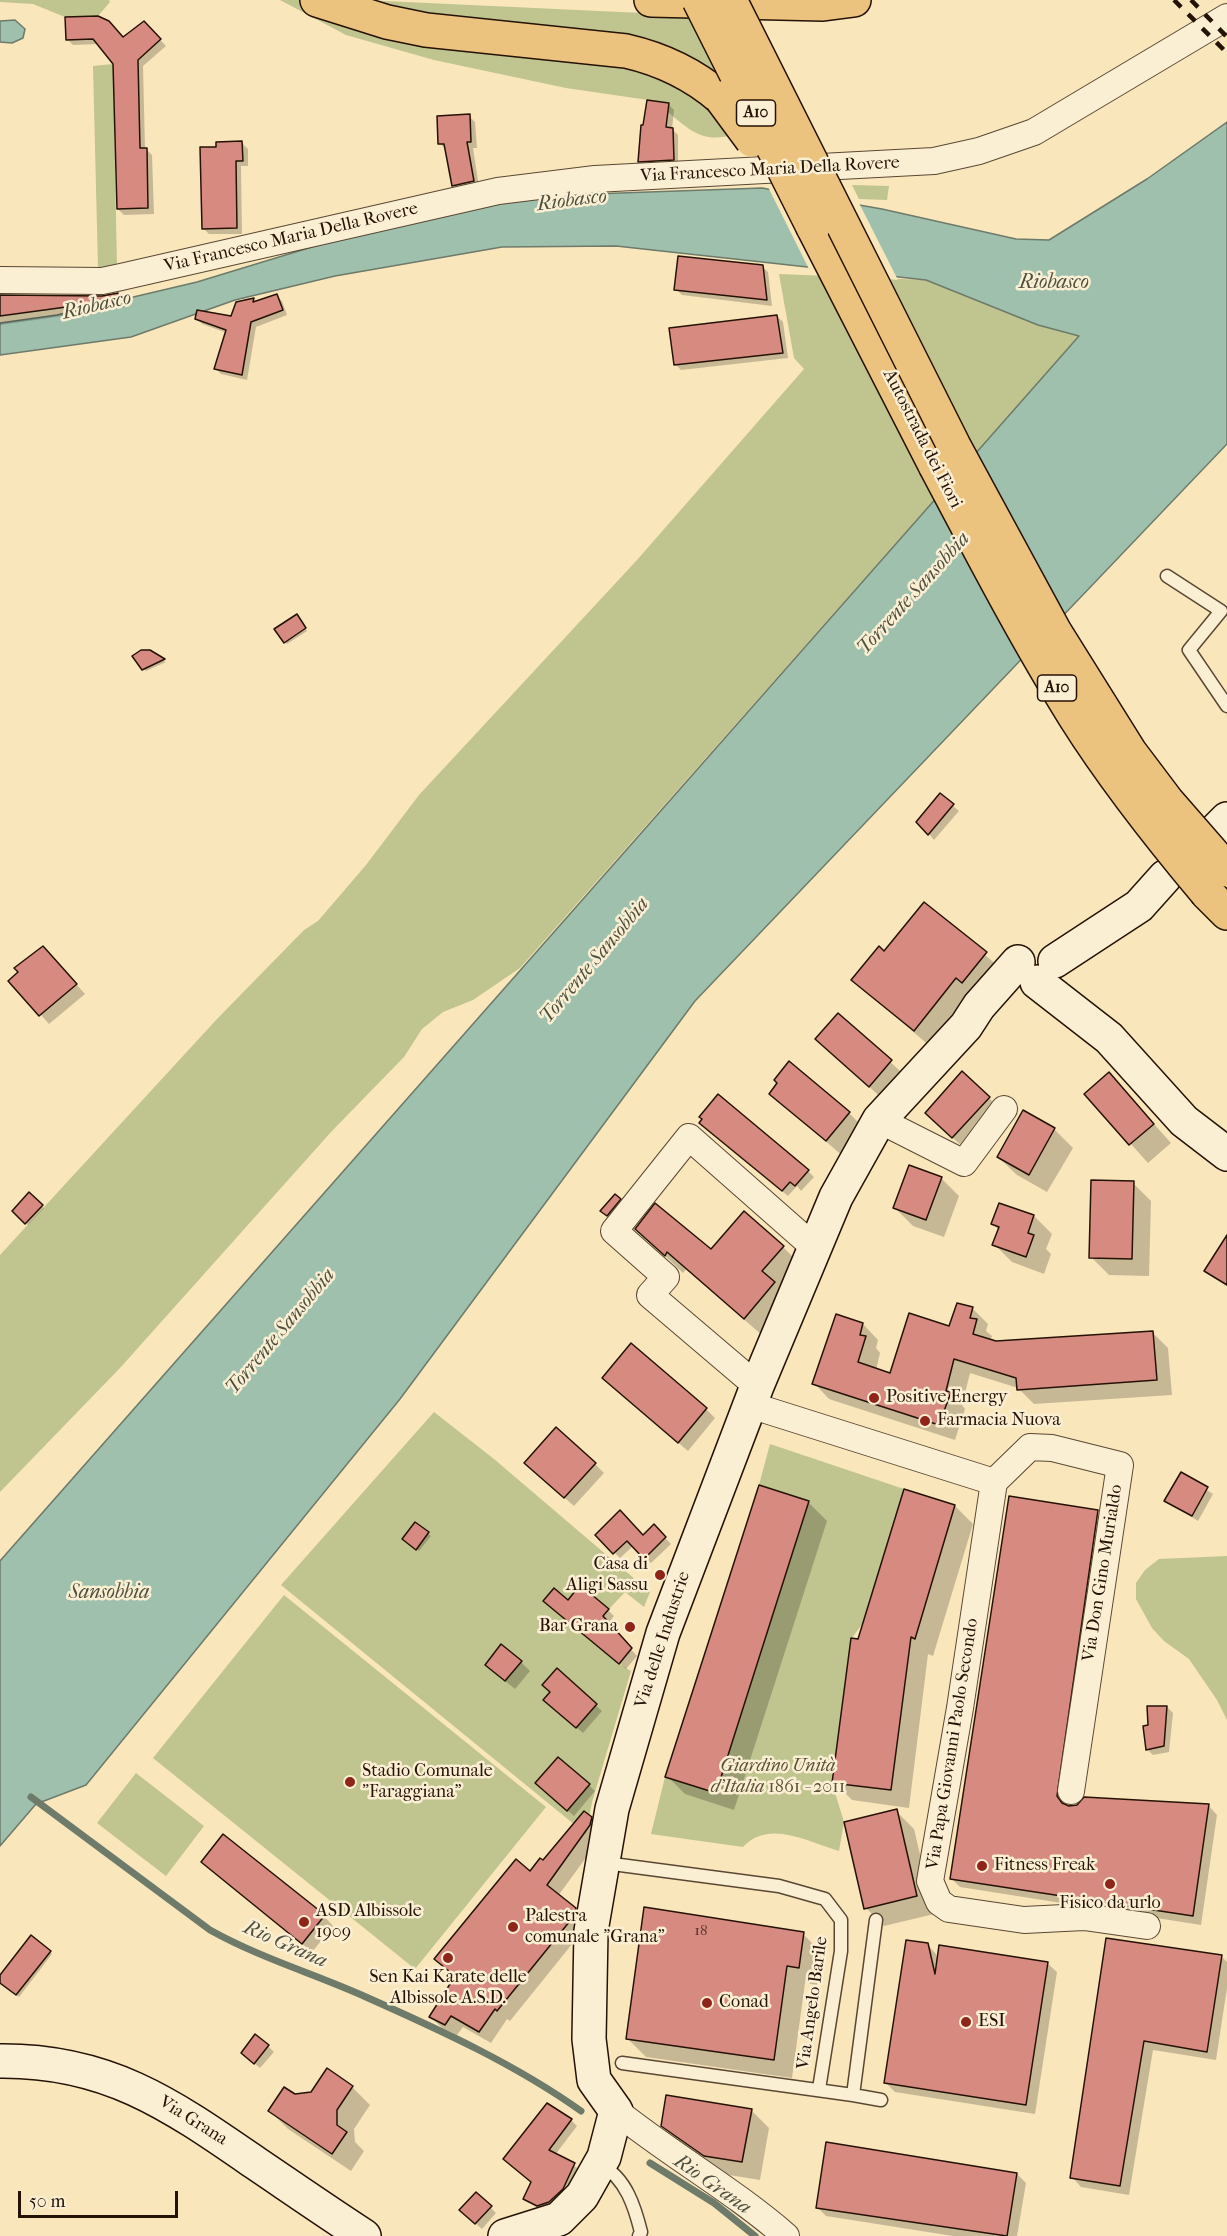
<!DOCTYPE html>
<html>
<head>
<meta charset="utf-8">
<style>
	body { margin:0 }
	#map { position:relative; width:1227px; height:2236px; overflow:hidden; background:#f9e6bb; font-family:"IM FELL French Canon",serif }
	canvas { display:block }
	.scale { position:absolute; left:18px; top:2191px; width:160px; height:27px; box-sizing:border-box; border:3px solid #251206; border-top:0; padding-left:8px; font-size:18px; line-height:21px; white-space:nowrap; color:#251206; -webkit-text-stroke:4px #fbefd3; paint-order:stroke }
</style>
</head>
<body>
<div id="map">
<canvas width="1227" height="2236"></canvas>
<div class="scale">50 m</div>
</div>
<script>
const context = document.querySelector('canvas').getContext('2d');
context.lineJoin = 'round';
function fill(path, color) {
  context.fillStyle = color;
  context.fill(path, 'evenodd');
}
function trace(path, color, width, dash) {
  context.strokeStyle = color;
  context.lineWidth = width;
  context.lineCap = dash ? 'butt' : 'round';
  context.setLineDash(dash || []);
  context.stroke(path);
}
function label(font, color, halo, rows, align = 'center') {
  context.font = font + ' "IM FELL French Canon",serif';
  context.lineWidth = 5;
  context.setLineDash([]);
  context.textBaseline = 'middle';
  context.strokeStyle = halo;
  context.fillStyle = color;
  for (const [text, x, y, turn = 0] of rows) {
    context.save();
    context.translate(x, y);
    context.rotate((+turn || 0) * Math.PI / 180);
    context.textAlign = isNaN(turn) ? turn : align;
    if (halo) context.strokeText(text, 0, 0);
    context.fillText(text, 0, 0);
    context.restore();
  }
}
const green = new Path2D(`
	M0,0H109L110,2L98,16L65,17L33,4L0,2Z
	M280,0H299L309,5L598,57L678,79L739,133C705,144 694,134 668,112L669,103L566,88L434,60L346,35Z
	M363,0L685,15L694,21L725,80Z
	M113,64L117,268H98L93,66Z
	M852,185L889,186L887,200L859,199Z
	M779,274L926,280L1038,325L1079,336L520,968L473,1000L443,1012L422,1029L404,1057L331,1132L120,1368L0,1492V1255L217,1019L304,930L318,921L366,865L419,795L637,560L804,369L794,358Z
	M434,1412L494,1459L650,1592L644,1607L625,1592L609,1609L580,1585L568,1600L554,1588L543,1601L619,1664L631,1671L592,1802L586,1834L281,1585Z
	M770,1444L904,1489L863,1623L851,1639L832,1783L844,1822L839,1851C808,1842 769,1819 743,1847L651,1834L665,1777L716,1793L758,1662L708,1645L716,1617L767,1632L809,1502L759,1485Z
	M1227,1556V1720L1217,1700L1189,1659L1164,1641L1152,1628L1136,1599V1583L1145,1570L1159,1559Z
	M284,1595L546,1807L415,1969L153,1758Z
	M136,1773L204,1826L166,1876L97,1823Z`);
const water = new Path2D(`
	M15,20L25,29L23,38L12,43L0,42V21Z
	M1227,122V444L695,1001L400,1399L86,1785L36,1804L0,1846V1561L1079,336L1038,325L926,280L616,246L502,247L335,276L235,300L131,337L0,355V323L57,315L197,282L325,243L507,197L762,188L882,209L1016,239L1049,240L1147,179Z`);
const pier = new Path2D(`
	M767,185L859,203L898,280L810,271Z`);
const shadow = new Path2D(`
	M67,18L123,39L144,23L166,46L143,66L145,148L152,155L154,214L124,215L118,209L114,63L99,44L73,45L67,39Z
	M669,105L674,110L672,129L678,135V165L644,167L639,161Z
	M469,116L475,122L477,148H473L479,187L459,191L453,185L446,149L440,144Z
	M242,143L248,149V166H241L242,234H209L203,228L218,148Z
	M762,266L768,272L772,306L682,295L676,289Z
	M117,295L125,303V307L0,325V297H102Z
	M276,295L282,301L287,315L256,327L247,380L221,374L216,369L227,333L202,324L197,319L232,318L253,299L256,302Z
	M777,316L783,322L788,358L681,370L675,364Z
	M299,618L307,631L287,644L285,642Z
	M150,651L166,662L146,671L144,669Z
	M940,795L959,811L934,840L929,834Z
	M924,904L1004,971L932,1048L853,980L885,953Z
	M52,957L85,994L49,1024L11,981Z
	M838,1015L909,1079L888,1104L817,1039Z
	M1109,1074L1171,1143L1148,1163L1086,1094Z
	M771,1094L849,1113L867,1131L845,1158Z
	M989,1098L1007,1116L971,1154L945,1131Z
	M1024,1112L1054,1129L1073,1148L1047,1192L1017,1175L998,1157Z
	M707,1128L808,1171L814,1177L801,1191L797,1186L788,1196Z
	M941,1178L959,1196L944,1237L913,1226L895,1208Z
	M1133,1183L1151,1201L1149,1276L1109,1275L1091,1257Z
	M29,1194L44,1208L28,1225L14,1211Z
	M615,1196L622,1202L610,1217L602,1211Z
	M1034,1216L1052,1234L1046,1249L1051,1254L1044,1274L1012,1262L994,1244L999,1230L993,1224Z
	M637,1229L711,1251L783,1247L801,1265L763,1336L686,1269L683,1273Z
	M972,1308L988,1324L986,1331L992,1336L990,1341L995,1343L1153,1333L1168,1348L1172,1395L1034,1404L1018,1388L970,1373L962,1405L965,1409L955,1440L829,1399L814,1383L863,1324L878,1340L876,1348L880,1353L876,1370L891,1375Z
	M613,1387L706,1409L715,1418L688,1451Z
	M595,1464L604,1473L574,1506L535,1472Z
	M1181,1474L1213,1494L1198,1521L1168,1502Z
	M760,1487L809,1503L827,1521L734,1810L685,1794L667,1776Z
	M955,1506L973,1524L933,1656L928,1654L909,1808L852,1800L834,1782L859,1641Z
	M1097,1512L1107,1521L1066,1806L1208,1805L1217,1815L1201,1925L960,1887L951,1878Z
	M416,1524L431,1536L419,1551L407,1541Z
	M654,1526L671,1544L651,1563L633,1546L620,1558L597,1535L643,1537Z
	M568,1602L608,1610L614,1616L608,1624L637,1656L626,1669L551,1608Z
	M521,1662L530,1671L515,1689L496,1674Z
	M557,1670L602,1711L583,1733L551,1706Z
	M1167,1707L1173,1713L1169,1752L1153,1755L1147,1749Z
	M589,1785L595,1791L574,1816L543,1789Z
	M896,1811L914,1829L934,1914L884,1926L866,1908Z
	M591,1818L602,1830L601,1837L558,1896L587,1921L585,1928L510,2021L507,2019L491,2043L463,2027L457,2035L442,2028L431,2017L456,1977L436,1959Z
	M203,1862L324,1916L333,1926L312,1952Z
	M803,1934L821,1952L817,1985L805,1983L792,2078L646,2057L628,2039Z
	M1107,1940L1221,1956L1227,1962V1988L1216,2060L1153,2050L1129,2195L1081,2187L1072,2177Z
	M927,1944L936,1954L938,1961L1047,1963L1057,1972L1035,2114L895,2092L886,2083Z
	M50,1952L52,1954L19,1997L0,1982V1978Z
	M268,2046L274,2052L260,2068L249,2059Z
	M352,2087L370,2105L354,2129L355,2142L364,2151L351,2171L288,2129L270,2111L294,2096Z
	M751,2110L769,2128L760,2180L723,2174L681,2144L662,2125Z
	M571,2120L577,2126L555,2155L581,2170L568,2195L544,2212L525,2199L533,2183L511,2165Z
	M1017,2174L1026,2183L1017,2236H953L826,2216L817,2207Z
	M490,2207L496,2213L482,2229L467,2216Z`);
const stream = new Path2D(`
	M31,1797L210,1930C260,1958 315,1974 366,1997C440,2030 515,2064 581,2111
	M650,2163L714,2203L755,2236`);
const building = new Path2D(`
	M98,16L109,21L123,37L144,21L161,39L138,60L140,148H147L148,208L117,209L113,64L93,39L66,40L65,17Z
	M647,100L669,103L666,127L673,128L674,160L638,162L641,125H643Z
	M470,114L471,142H467L474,181L452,186L444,144H438L437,116Z
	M242,141L243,161H236L237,228L202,229L200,147H216V142Z
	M678,256L763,265L767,300L674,290Z
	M118,293V300L0,316V295L102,296Z
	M277,294L283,310L251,322L242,375L214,369L226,330L195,319L197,310L231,316L236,302L254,298L253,302Z
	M777,315L783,353L674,365L669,328Z
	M297,614L306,628L284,643L274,629Z
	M141,650H150L165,659L142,670L132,656Z
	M940,793L954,804L928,835L916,822Z
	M924,902L987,952L962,983L956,978L914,1031L851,980L879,946L884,951Z
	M43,946L77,984L39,1016L8,981L18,972L14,968Z
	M838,1013L892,1060L869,1087L815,1039Z
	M789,1061L850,1112L826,1141L769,1094L777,1083L774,1080Z
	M962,1071L990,1097L952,1138L925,1113Z
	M1109,1072L1154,1124L1129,1145L1084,1094Z
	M718,1094L809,1170L795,1186L790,1182L782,1191L699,1123L702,1119L699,1117Z
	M1023,1110L1055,1128L1029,1175L997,1157Z
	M909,1165L942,1177L926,1220L893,1208Z
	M1091,1180L1134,1181L1132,1259L1089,1258Z
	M29,1192L43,1205L25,1224L12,1211Z
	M615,1194L621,1199L607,1216L600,1211Z
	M655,1203L711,1249L744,1211L784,1246L762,1271L775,1282L744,1319L667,1252L665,1256L635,1229Z
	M999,1203L1034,1215L1028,1233L1034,1235L1026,1257L992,1245L999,1227L991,1224Z
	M1227,1235V1285L1204,1271Z
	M957,1303L973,1307L970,1318L977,1319L973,1334L996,1341L1153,1331L1157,1380L1017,1390L1016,1378L954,1359L946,1391L951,1392L939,1425L812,1384L836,1314L863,1323L860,1335L866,1336L858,1362L890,1373L909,1313L949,1326Z
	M631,1343L707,1408L678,1443L602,1378Z
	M556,1427L596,1463L564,1498L524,1463Z
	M1181,1472L1208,1487L1192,1516L1164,1501Z
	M759,1485L809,1501L716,1793L665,1777Z
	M904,1489L955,1505L915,1639L911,1637L891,1790L832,1783L851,1638L858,1639Z
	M1009,1496L1098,1510L1057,1796L1062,1803L1069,1806L1077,1805L1084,1797L1209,1804L1193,1916L950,1879Z
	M620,1510L643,1535L654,1524L666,1537L644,1559L627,1541L613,1554L595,1535Z
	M415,1522L429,1532L416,1550L402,1539Z
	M580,1585L609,1609L603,1616L632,1648L619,1664L543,1601L554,1588L568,1600Z
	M501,1644L522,1661L505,1681L485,1665Z
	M557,1668L597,1704L576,1728L543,1700L550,1692L542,1685Z
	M1147,1706H1167L1164,1746L1146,1750L1143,1726L1148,1725Z
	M558,1757L590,1784L567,1811L535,1783Z
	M897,1809L917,1896L864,1909L844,1822Z
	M584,1811L592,1817L590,1825L547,1885L576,1908L574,1916L497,2011L495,2009L479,2032L451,2016L445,2025L429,2017L455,1976L434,1959L516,1859L530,1871L540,1858L543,1860Z
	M223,1834L325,1915L302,1944L201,1862Z
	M644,1907L804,1932L799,1968L787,1966L774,2060L626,2039Z
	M31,1935L51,1951L16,1995L0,1983V1975Z
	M1106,1938L1222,1955L1207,2052L1144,2041L1120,2186L1070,2178Z
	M906,1940L928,1943L935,1974L939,1945L1048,1962L1026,2105L884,2083Z
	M255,2034L269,2045L254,2064L241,2053Z
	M327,2068L353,2086L337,2110V2125L347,2132L332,2154L268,2111L284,2087L295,2094L311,2092Z
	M666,2095L752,2109L742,2162L704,2156L661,2126Z
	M547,2103L572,2119L549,2150L575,2163L563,2189L549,2202L537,2206L523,2199L531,2182L503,2159Z
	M826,2142L1017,2173L1007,2236L816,2208Z
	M476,2192L492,2206L475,2224L459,2210Z`);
const lane = new Path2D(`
	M1167,576L1221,611L1189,650L1227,706
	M605,1863L779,1886L825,1899L841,1920V1951L819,2089
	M622,2063L853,2095L876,1920
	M853,2095L881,2100
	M602,2166C626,2178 635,2208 641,2232L639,2236`);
const street = new Path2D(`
	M0,280L102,281L121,277L498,191L595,179L934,161L979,151L1034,132L1227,17
	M879,1120L964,1163L1004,1109
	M757,1386L650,1295L666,1277L614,1231L689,1137L815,1248
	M750,1405L994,1482L1030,1447L1052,1448L1120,1465L1071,1791
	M994,1482L960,1708L930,1881L939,1902L949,1909L1024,1920L1084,1917L1147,1926
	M616,2111C671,2155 733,2190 786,2236`);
const secondary = new Path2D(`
	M1214,832L1227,819
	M1055,961L1139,906L1165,877
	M1037,982L1109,1038L1184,1121L1227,1154
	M0,2061C107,2060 170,2104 254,2162C291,2187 327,2212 364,2236
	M505,2236L559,2219L582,2196L604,2157L616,2111L594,2080L589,2039L591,1931L612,1809L663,1633L757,1386L836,1197L879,1120L966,1026L979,1006L1018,962`);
const highway = new Path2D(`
	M317,0L387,22L426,30L626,51C661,59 693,74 721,98
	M651,0L823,4L854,0
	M813,227L935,465
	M1207,893L1227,913`);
const rail = new Path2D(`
	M1174,0L1227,53
	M1191,0L1227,37`);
const highwayBridge = new Path2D(`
	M699,0L813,227
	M730,0L954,446L1055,632L1130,752L1167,801L1227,870
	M721,98L752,140
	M935,465C980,550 1024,635 1075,717C1114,779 1160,837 1207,893`);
const markers = [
	[874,1398,6,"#8f2418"],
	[925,1421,6,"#8f2418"],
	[660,1575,6,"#8f2418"],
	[630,1627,6,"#8f2418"],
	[350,1782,6,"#8f2418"],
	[982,1866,6,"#8f2418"],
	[1110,1884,6,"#8f2418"],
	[304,1922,6,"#8f2418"],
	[513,1927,6,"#8f2418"],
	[448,1958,6,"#8f2418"],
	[707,2003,6,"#8f2418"],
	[966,2022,6,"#8f2418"]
];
const numberNames = [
	["18",701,1931]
];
const shields = [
	[756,113,39],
	[1057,688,39]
];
const shieldNames = [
	["A10",756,113],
	["A10",1057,688]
];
const streetNames = [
	["Via Francesco Maria Della Rovere",770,170,-3],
	["Via Francesco Maria Della Rovere",291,238,-13],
	["Autostrada dei Fiori",922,439,63],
	["Via Don Gino Murialdo",1103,1573,-81],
	["Via delle Industrie",663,1640,-72],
	["Via Papa Giovanni Paolo Secondo",953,1744,-81],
	["Via Angelo Barile",813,2003,-82],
	["Via Grana",193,2121,32]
];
const poiNames = [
	["Positive Energy",886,1398],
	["Farmacia Nuova",937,1421],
	["Casa di",648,1565,"right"],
	["Aligi Sassu",648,1586,"right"],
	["Bar Grana",618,1627,"right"],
	["Stadio Comunale",362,1772],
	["\"Faraggiana\"",362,1793],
	["Fitness Freak",994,1866],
	["Fisico da urlo",1110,1904,"center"],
	["ASD Albissole",316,1912],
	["1909",316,1933],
	["Palestra",525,1917],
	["comunale \"Grana\"",525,1938],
	["Sen Kai Karate delle",448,1978,"center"],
	["Albissole A.S.D.",448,1999,"center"],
	["Conad",719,2003],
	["ESI",978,2022]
];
const parkNames = [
	["Giardino Unità",778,1767],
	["d'Italia 1861 - 2011",778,1788]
];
const waterNames = [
	["Riobasco",572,201,-7],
	["Riobasco",1054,283],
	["Riobasco",97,306,-13],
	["Torrente Sansobbia",914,594,-48],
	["Torrente Sansobbia",595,961,-50],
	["Torrente Sansobbia",281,1332,-50],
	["Sansobbia",109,1593],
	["Rio Grana",285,1945,24],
	["Rio Grana",712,2185,35]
];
fill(green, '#c0c48e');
fill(water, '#9ec0ad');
trace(water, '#6e7a6a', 1.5);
fill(pier, '#f9e6bb');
fill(shadow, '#0003');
trace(stream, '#6e7a6a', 7);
fill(building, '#d78a80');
trace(building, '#251206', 1.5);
trace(lane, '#5a4733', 15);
trace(street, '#5a4733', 28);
trace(secondary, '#251206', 36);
trace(highway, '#251206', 36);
trace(lane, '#fbefd3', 12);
trace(street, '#fbefd3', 26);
trace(secondary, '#fbefd3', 33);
trace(highway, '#ecc37e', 33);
trace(rail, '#251206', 4.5, [10, 10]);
trace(highwayBridge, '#251206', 36, []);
trace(highwayBridge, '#ecc37e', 33);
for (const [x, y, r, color] of markers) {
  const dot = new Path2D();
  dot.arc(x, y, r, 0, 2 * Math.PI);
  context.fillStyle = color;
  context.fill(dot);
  trace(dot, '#fbefd3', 2);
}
label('15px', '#523024', null, numberNames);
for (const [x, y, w] of shields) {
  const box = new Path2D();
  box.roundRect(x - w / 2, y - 13, w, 26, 4.5);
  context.fillStyle = '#fbefd3';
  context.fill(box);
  trace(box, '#251206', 1.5);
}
label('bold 16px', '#251206', null, shieldNames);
label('18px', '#251206', '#fbefd3', streetNames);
label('18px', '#251206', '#fbefd3', poiNames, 'left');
label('italic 18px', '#5b5036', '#fbefd3', parkNames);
label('italic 20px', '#4f4f40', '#fbefd3', waterNames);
</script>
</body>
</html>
